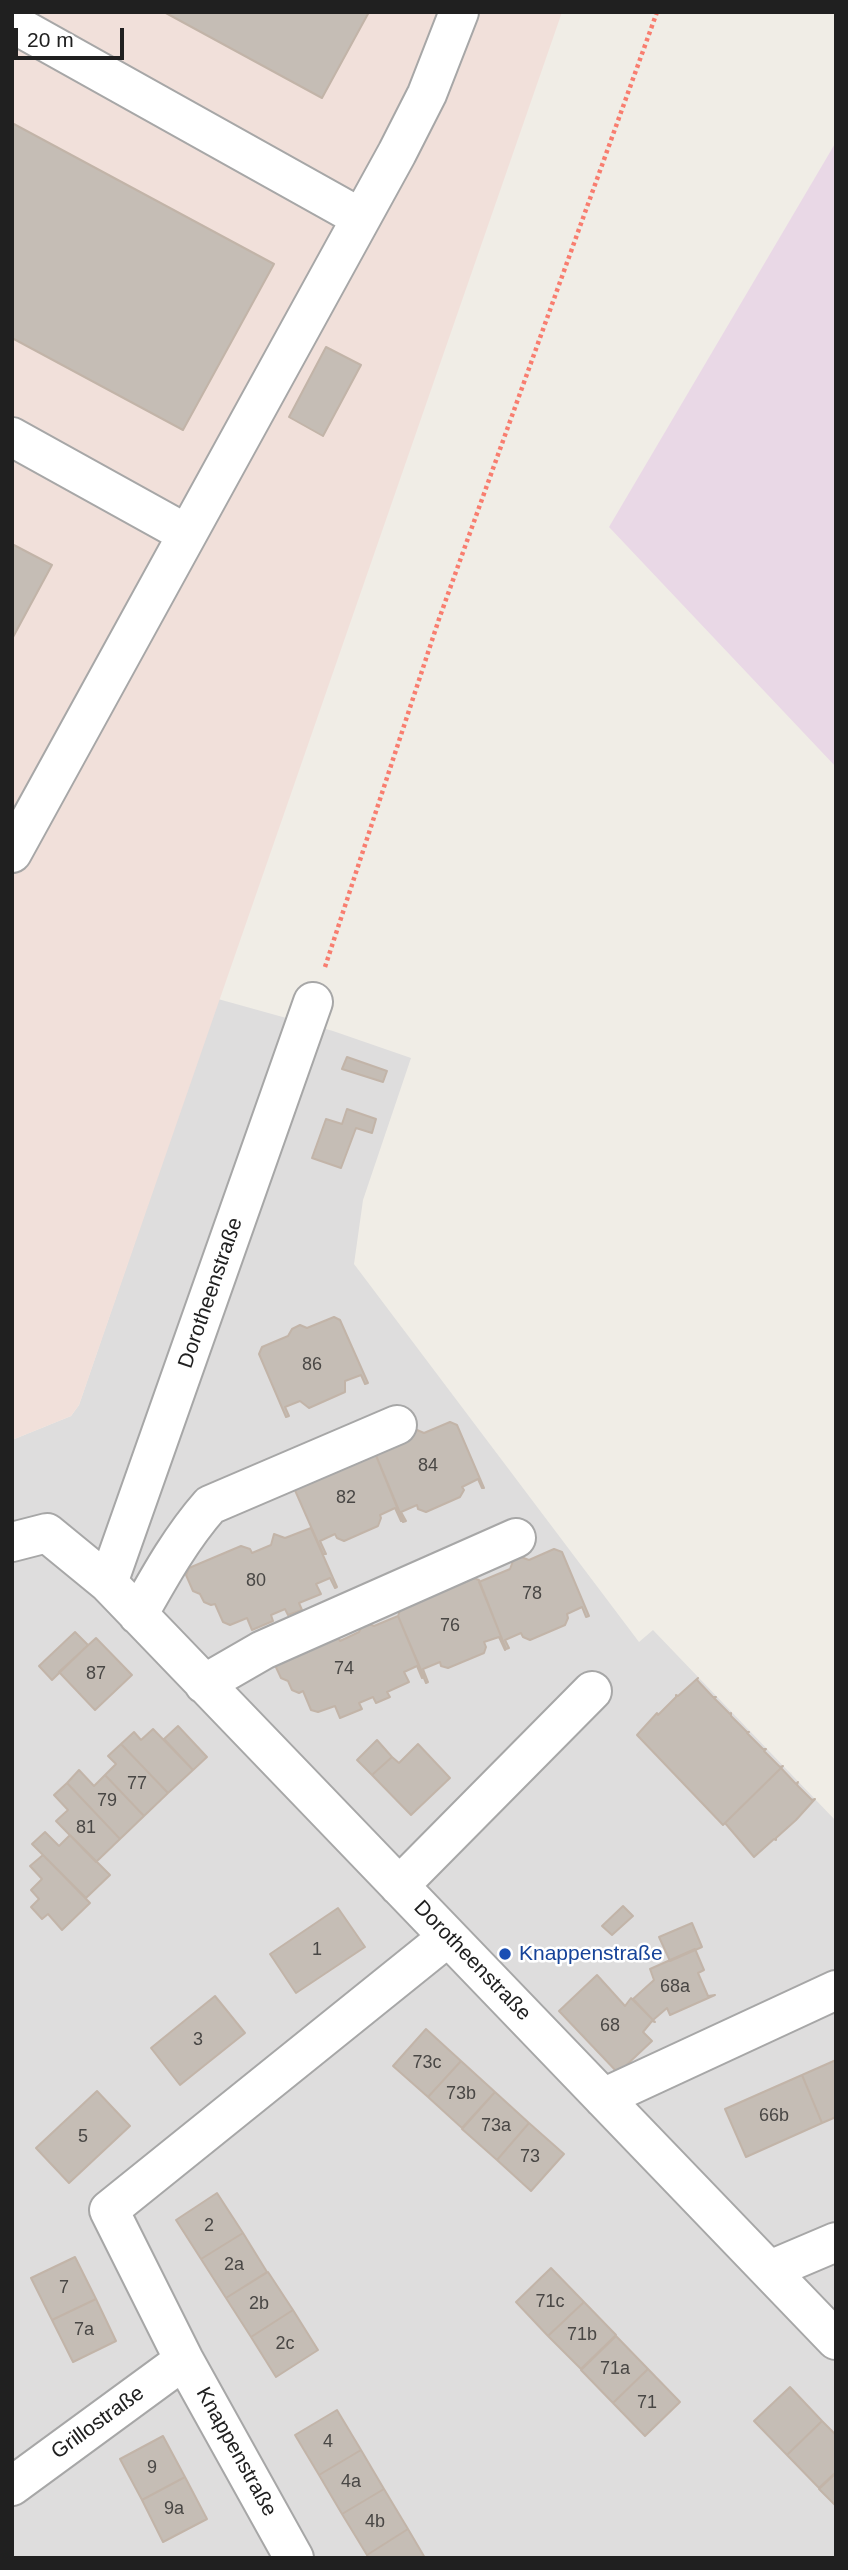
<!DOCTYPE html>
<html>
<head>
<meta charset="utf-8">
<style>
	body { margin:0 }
	#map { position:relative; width:848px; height:2570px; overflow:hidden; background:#f0ede6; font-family:Helvetica,sans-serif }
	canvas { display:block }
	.frame { position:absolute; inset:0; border:14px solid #202020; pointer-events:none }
	.scale { position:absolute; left:14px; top:28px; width:110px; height:32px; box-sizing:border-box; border:4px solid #202020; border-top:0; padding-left:9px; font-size:21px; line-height:24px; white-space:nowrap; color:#202020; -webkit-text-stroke:5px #fff; paint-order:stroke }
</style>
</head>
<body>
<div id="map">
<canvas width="848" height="2570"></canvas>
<div class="frame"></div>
<div class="scale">20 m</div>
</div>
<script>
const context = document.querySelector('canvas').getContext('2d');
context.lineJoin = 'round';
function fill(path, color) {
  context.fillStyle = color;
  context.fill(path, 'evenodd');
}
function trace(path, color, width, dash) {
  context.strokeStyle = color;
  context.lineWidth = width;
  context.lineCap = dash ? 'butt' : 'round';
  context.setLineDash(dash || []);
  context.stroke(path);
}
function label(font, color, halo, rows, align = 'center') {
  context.font = font + ' Helvetica,sans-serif';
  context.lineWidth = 5;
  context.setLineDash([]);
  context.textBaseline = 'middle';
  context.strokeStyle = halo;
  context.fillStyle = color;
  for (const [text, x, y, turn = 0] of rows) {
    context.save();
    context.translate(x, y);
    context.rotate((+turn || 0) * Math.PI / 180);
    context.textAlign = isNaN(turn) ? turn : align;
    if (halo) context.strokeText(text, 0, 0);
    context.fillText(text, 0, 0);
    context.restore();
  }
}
const residential = new Path2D(`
	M218,999L333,1031L411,1058L363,1200L354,1264L639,1642L653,1630L836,1821V2558H12V1440L71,1416L79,1405Z`);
const industrial = new Path2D(`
	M836,142V767L609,527Z`);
const military = new Path2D(`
	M12,12H562L79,1405L71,1416L12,1440Z`);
const building = new Path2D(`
	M164,12H369L322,98Z
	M12,123L274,264L183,430L12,338Z
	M326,347L361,365L323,436L289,417Z
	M12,544L52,565L12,639Z
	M347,1057L387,1071L383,1082L342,1069Z
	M347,1109L376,1119L372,1133L356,1128L341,1168L312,1158L326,1119L342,1124Z
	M334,1317L340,1320L368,1383L365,1384L361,1375L345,1381V1392L309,1408L300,1401L285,1407L289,1416L286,1417L259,1354L262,1347L288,1336L292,1329L300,1325L307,1328Z
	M450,1422L457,1425L484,1488H482L478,1479L462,1487L464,1490L460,1497L426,1512L418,1509L417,1505L401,1512L406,1521L403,1522L375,1453L408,1433L417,1430L424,1433Z
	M375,1453L403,1520L401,1521L395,1508L380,1515L381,1518L378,1526L344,1541L337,1538L335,1534L320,1541L326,1554H323L294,1488Z
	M311,1528L337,1587L335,1588L330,1578L316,1584L321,1594L299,1603L302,1610L288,1615L285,1609L271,1615L273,1621L252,1630L247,1618L230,1625L223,1622L215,1604L211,1605L204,1602L200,1594L193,1591L186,1575L189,1568L241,1546L250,1549L252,1553L271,1545L274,1534L285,1538Z
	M554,1549L562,1552L589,1616L586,1617L582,1607L567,1614L568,1618L565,1625L530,1640L523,1637L521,1633L505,1640L509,1648L506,1649L479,1582L510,1569L513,1561L521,1557L529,1560Z
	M473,1578L479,1580L506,1649L505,1650L499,1637L484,1642L486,1647L484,1653L448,1668L441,1666L440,1662L423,1669L428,1682L426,1683L398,1616L401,1608Z
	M398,1616L424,1677L422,1678L417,1666L404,1672L409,1682L387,1692L390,1697L376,1703L373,1697L359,1703L362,1709L340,1718L335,1706L318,1712L311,1710L303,1691L299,1693L292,1690L288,1681L281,1678L274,1663L338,1637L340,1641L359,1632L364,1622L374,1626Z
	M75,1632L88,1645L52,1680L39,1666Z
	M96,1638L132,1675L95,1710L59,1672Z
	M698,1678L697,1680L713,1697H716L714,1698L730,1714L731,1713V1716L747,1732H749L747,1733L763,1749H766L764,1751L780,1767L783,1766L723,1825L637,1735L657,1713L658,1715L676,1697V1695L678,1696Z
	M178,1726L207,1757L193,1770L164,1739Z
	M153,1729L193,1770L168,1793L121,1744L134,1732L141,1740Z
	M377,1740L392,1757L372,1775L357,1760Z
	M121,1744L168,1793L144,1816L105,1775L116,1764L108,1756Z
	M418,1744L450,1778L411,1815L372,1775L392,1757L399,1763Z
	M781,1768L796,1784L798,1782L797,1785L812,1800L815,1799L796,1820L776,1838V1840L774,1839L754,1857L725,1823Z
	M79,1770L94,1786L105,1775L144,1816L120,1839L67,1783Z
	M67,1783L120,1839L96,1862L56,1821L68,1810L54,1795Z
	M45,1832L59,1846L70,1835L110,1875L86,1898L32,1844Z
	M43,1855L90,1903L62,1930L48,1914L42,1919L31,1907L39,1899L31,1890L42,1879L30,1866Z
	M623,1906L633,1916L612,1935L602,1926Z
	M338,1908L365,1947L296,1993L270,1954Z
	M692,1923L702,1947L670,1961L659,1937Z
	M695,1949L704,1970L698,1973L708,1996L715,1995L670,2015L667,2008L653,2020L633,1999L654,1980L650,1969Z
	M597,1975L625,2006L631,1998L655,2022L652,2021L643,2032L652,2041L618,2073L559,2011Z
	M215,1996L245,2033L180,2085L151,2048Z
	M426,2029L461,2061L428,2097L393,2066Z
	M836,2060V2117L822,2123L802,2075Z
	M461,2061L495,2092L462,2128L428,2097Z
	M802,2075L822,2123L746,2157L725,2109Z
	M97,2091L130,2126L69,2183L36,2148Z
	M495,2092L529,2123L497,2160L462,2129Z
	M529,2123L564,2154L531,2191L497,2160Z
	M217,2193L243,2233L201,2259L176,2220Z
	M243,2233L267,2272L226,2298L201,2259Z
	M75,2257L96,2299L52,2320L31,2278Z
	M551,2268L584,2302L548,2336L516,2302Z
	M268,2272L293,2310L251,2337L226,2298Z
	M96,2299L116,2341L73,2362L52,2320Z
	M584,2302L616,2335L581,2369L548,2336Z
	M293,2310L318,2350L276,2377L251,2337Z
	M616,2336L648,2369L613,2403L581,2370Z
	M648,2369L680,2402L645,2436L613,2403Z
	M790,2387L822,2421L787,2455L754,2421Z
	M337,2410L361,2450L319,2475L295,2435Z
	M822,2421L836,2435V2472L819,2488L787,2455Z
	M163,2436L185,2477L142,2500L120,2459Z
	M361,2450L384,2489L342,2514L319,2475Z
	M836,2473V2506L819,2489Z
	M185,2477L207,2519L163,2542L142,2500Z
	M384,2489L408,2529L367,2555L342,2514Z
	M408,2529L425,2558H368L367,2555Z`);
const path = new Path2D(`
	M325,967L439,619L657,12`);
const minor = new Path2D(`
	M12,23L361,218
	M12,437L187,534
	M12,853L397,153L427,94L459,12
	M12,1542L47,1533L108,1583L836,2340
	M108,1583L313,1002
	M138,1615C160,1576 181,1538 210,1505L397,1425
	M204,1684L263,1650L516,1538
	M399,1886L592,1691
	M603,2098L836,1990
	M770,2270L836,2242
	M12,2486L184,2360
	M294,2558L184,2360L109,2210L448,1937`);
const markers = [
	[505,1954,7,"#1a4fb4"]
];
const numberNames = [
	["86",312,1365],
	["84",428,1466],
	["82",346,1498],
	["80",256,1581],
	["78",532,1594],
	["76",450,1626],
	["74",344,1669],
	["87",96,1674],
	["77",137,1784],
	["79",107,1801],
	["81",86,1828],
	["1",317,1950],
	["68a",675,1987],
	["68",610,2026],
	["3",198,2040],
	["73c",427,2063],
	["73b",461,2094],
	["66b",774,2116],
	["73a",496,2126],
	["5",83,2137],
	["73",530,2157],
	["2",209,2226],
	["2a",234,2265],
	["7",64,2288],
	["71c",550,2302],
	["2b",259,2304],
	["7a",84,2330],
	["71b",582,2335],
	["2c",285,2344],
	["71a",615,2369],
	["71",647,2403],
	["4",328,2442],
	["9",152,2468],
	["4a",351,2482],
	["9a",174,2509],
	["4b",375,2522]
];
const streetNames = [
	["Dorotheenstraße",211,1293,-71],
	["Dorotheenstraße",472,1961,46],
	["Grillostraße",98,2423,-36],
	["Knappenstraße",236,2452,61]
];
const transitNames = [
	["Knappenstraße",519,1954]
];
fill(residential, '#dedddd');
fill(industrial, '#e9d8e6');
fill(military, '#f1e0da');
fill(building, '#c5bdb5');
trace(building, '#c2b4a8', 2);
trace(minor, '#a7a7a7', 42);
trace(path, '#f87d6f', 4.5, [3.5, 3.5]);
trace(minor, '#fff', 38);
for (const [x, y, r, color] of markers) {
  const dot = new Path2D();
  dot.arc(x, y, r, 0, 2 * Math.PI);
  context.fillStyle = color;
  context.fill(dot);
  trace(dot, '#fff', 2.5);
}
label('18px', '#494745', null, numberNames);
label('21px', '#202020', '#fff', streetNames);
label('21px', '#164399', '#fff', transitNames, 'left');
</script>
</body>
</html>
